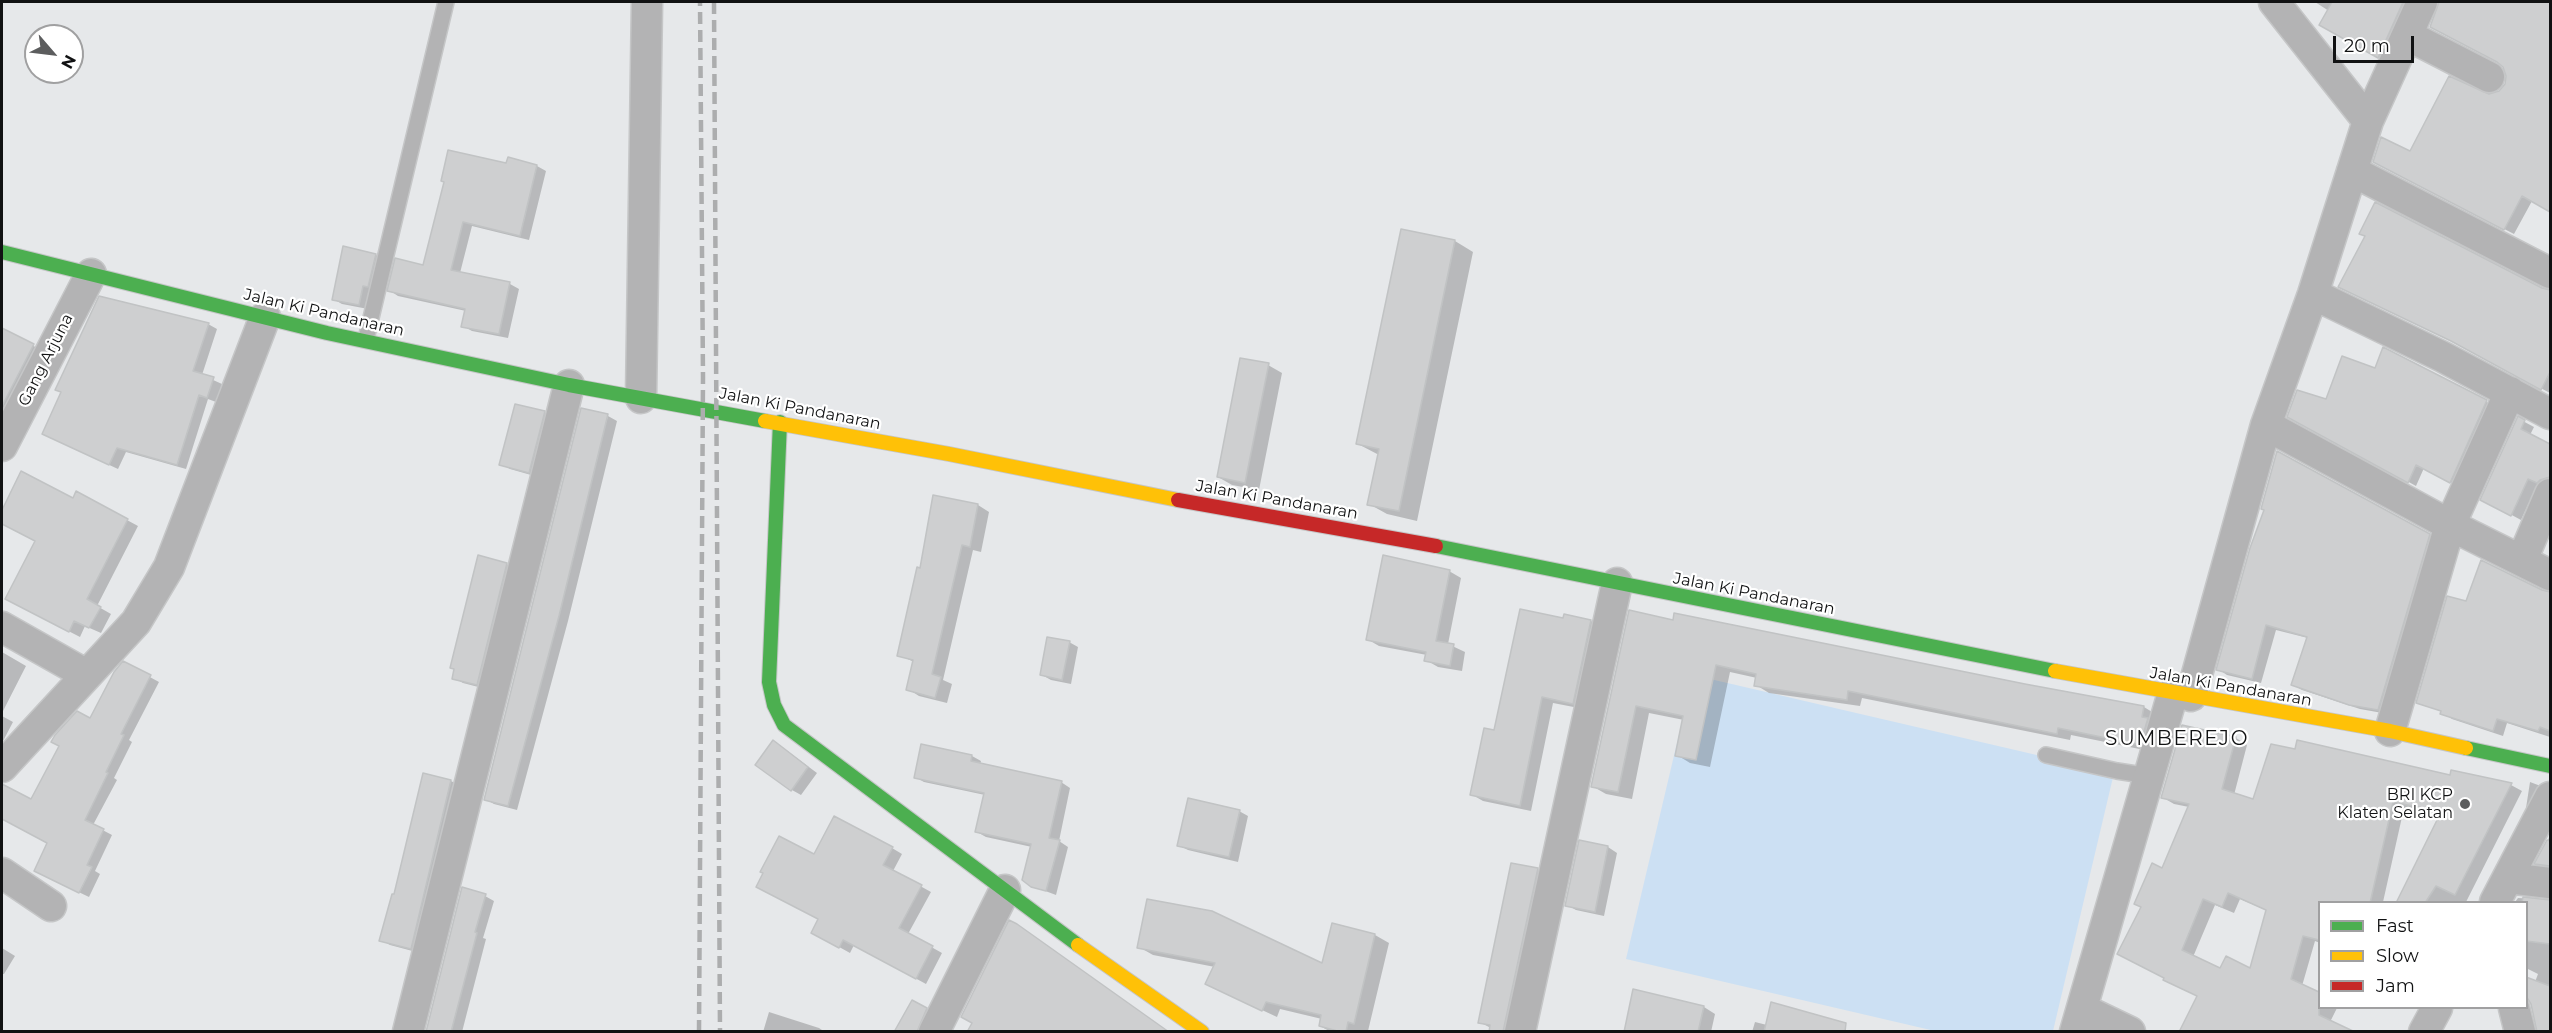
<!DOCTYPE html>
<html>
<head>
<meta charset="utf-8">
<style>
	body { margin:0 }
	#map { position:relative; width:2552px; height:1033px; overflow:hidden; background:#e6e8ea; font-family:Montserrat,sans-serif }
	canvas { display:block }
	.frame { position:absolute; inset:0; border:3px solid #111213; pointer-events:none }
	.legend { position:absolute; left:2318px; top:901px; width:210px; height:108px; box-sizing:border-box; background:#fff; border:2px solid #a0a0a1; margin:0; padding:8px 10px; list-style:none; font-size:18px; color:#111213 }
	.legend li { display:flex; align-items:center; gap:12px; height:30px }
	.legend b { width:30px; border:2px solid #a0a0a1 }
	.north { position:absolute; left:24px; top:24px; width:60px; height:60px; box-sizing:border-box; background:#fff; border:2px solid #a0a0a1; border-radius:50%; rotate:118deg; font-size:16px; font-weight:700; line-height:24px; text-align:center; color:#111213 }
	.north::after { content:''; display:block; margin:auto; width:21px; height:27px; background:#5c5d5e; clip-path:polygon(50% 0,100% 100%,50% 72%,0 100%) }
	.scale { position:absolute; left:2333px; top:36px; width:81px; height:27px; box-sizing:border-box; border:3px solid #111213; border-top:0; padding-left:8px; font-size:18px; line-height:21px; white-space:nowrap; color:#111213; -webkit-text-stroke:4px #fff; paint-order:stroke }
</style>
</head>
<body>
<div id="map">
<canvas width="2552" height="1033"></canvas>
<div class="frame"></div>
<ul class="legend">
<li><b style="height:8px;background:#4caf50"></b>Fast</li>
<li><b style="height:8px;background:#ffc107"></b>Slow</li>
<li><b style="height:8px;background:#c62828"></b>Jam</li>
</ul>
<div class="north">N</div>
<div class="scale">20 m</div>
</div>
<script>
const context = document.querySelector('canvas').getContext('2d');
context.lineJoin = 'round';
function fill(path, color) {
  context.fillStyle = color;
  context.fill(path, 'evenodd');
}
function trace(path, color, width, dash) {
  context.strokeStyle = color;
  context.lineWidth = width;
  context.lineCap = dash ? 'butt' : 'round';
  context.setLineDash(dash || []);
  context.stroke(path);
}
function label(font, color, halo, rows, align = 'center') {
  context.font = font + ' Montserrat,sans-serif';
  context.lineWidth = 4.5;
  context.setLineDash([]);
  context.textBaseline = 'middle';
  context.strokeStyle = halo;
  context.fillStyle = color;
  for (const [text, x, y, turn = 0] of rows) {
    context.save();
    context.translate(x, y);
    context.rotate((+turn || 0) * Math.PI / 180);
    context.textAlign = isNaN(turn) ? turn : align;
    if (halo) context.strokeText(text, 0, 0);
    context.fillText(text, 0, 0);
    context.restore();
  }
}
const green = new Path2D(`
	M1693,675L2114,773L2053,1031H1935L1626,959Z`);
const shadow = new Path2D(`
	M2315,2H2415L2388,62L2321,24L2329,11Z
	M2441,2H2550V210L2532,201L2514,234L2384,167L2411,153L2491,96L2500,92L2505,86L2508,77L2505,67L2499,62L2431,26Z
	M509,159L537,166L546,171L529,240L472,226L460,273L510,284L519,289L508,338L472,331L463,326L466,311L398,296L389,290L424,266L507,164Z
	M1455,241L1473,252L1417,521L1387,514L1369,504L1379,455L1358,444Z
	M376,255L385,260L368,309L342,304L333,299Z
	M2542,290L2550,292V393L2462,346L2350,292Z
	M208,324L217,329L202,375L222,384L216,402L208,399L186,469L126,452L118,469L53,439Z
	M2,329L41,350L11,408L5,405L2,412Z
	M2384,349L2494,406L2458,486L2424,468L2416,486L2289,416L2327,401L2376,370Z
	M1268,365L1282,373L1259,490L1232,485L1218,477Z
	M544,413L553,418L538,477L510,469L501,464Z
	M608,416L617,421L568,621L517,810L494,804L485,799Z
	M2519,419L2534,427L2530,435L2550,446V486L2548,488L2538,483L2521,520L2482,499Z
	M2278,453L2438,540L2388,714L2360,709L2302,690L2293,685L2308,638L2276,630L2261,683L2227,675L2218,669L2266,511Z
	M22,473L74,500L77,493L138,526L97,606L111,614L101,633L85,626L80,637L18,605L37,541L2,522V513Z
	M935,497L978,505L989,512L981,552L973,550L943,680L952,684L947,703L919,696L908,689L914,662L899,655L921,570Z
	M506,564L516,569L486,689L463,683L454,678L456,670Z
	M1449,571L1461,578L1448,644L1465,652L1462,671L1438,667L1426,660L1427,655L1379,646L1367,639Z
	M2542,592L2550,593V737L2507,723L2503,736L2452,719L2442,712L2418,702L2467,603Z
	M1630,612L2144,707L2157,715L2154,752L2071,735L2070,740L1862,698L1860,706L1769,693L1756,685L1757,678L1730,672L1710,767L1690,763L1677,755L1684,720L1649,713L1632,799L1606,794L1592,786Z
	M1565,616L1591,621L1602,628L1584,709L1553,703L1531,811L1483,801L1471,794L1495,732Z
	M1069,642L1078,647L1071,684L1051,680L1042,675Z
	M2,652L26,666L2,713Z
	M124,663L159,682L129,740L132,742L114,778L117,780L93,825L112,835L95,871L100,874L89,897L45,876L49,842L2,818V795L6,787L32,801L91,720Z
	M2,716L13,722L2,743Z
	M2183,727L2236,738L2247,745L2234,795L2254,801L2452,776L2511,785L2522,791L2466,902H2397L2441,815L2404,808L2383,902H2320V943L2315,941L2302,986L2320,994V1008H2337L2330,1022L2198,996L2176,986L2163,870L2189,807L2174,804L2162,797ZM2240,899L2268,911L2251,970H2221L2193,957L2215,905L2234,913Z
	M782,747L817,773L801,795L792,790Z
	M972,756L981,761L980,765L1061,782L1070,788L1059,841L1068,847L1056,895L1032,886V847L986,837L977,832L985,795L924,782L915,777Z
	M424,775L451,781L460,786L420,953L390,945L381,940L395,896Z
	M2530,782L2546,788L2532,812L2526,808Z
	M1239,811L1248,816L1238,862L1188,850L1178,845Z
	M2550,836V870L2536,863Z
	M1580,842L1608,847L1617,853L1604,916L1576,910L1567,905Z
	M892,848L902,854L893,871L931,892L908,934L942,953L926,984L854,945L850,953L823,938L814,856Z
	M1537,870L1546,875L1512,1032H1491V1028L1479,1022Z
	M485,896L494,901L483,938L486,939L462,1032H427Z
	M2518,898L2550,900V1032H2538L2529,998L2538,974L2526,968V902H2515Z
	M1333,925L1375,935L1389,943L1368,1031L1331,1032L1320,1026L1322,1019L1280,1009L1277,1017L1221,991L1215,967L1153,955L1139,947L1323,965Z
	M2,948L15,956L4,974H2Z
	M912,1002L930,1012L921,1032H896Z
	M1704,1007L1715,1014L1711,1032H1625Z
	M769,1012L819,1028L825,1032H763Z
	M1755,1022L1767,1025L1835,1032H1752Z`);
const building = new Path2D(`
	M2332,2H2403L2378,58L2319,25Z
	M2439,2H2550V212L2522,196L2504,230L2373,162L2381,137L2410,151L2449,76L2489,94L2499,91L2505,84L2506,76L2503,67L2497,62L2430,27Z
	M448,150L506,163L508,157L537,165L520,236L463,222L451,270L510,282L499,334L461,327L465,309L387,291L395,258L423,265L444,182L441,181Z
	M2375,202L2542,288L2550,290V372L2541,390L2451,341L2338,287L2365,236L2359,234Z
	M1401,229L1455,240L1399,511L1367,505L1379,449L1356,444Z
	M343,246L376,254L368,287L363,286L359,305L332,300Z
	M99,296L209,323L193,371L214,377L207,398L199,395L177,465L117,448L109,465L42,434L61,392L55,390Z
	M2,328L34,344L2,406Z
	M2383,347L2487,400L2450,483L2416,465L2408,483L2287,417L2297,390L2326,399L2342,356L2375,368Z
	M1240,358L1269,363L1245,483L1217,477Z
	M515,404L545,411L529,473L499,465Z
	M581,408L608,414L559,616L508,806L484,800Z
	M2518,416L2525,420L2521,429L2550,444V477L2540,480L2537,483L2528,479L2511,516L2480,500Z
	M2277,451L2430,534L2378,710L2349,705L2291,685L2307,637L2266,625L2252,679L2216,670L2250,548L2264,510L2261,509Z
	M21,471L73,498L76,491L128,519L87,599L101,607L89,628L74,621L69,632L5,599L35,541L2,524V510Z
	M933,495L978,504L970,547L962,545L932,674L941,677L935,698L906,690L913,660L897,656L917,567L920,568Z
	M478,555L507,563L477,685L452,679L454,669L450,668Z
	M1383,555L1450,570L1436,641L1454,644L1450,666L1424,661L1426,652L1366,640Z
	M2481,560L2542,590L2550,592V731L2540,727L2538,731L2497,719L2493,731L2440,714L2441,711L2416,703L2447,596L2466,601Z
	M1520,609L1563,618L1564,614L1591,620L1573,704L1542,697L1520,806L1470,795L1484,728L1494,730Z
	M1629,610L1673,620L1674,613L2025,684L2144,706L2142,717L2148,718L2140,745L2058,728L2057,734L1848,691L1847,700L1754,686L1756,674L1716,665L1696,760L1675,756L1683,716L1636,706L1618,792L1591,787Z
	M1047,637L1070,641L1062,680L1040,675Z
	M123,661L151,675L121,734L124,735L106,772L108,773L85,820L104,829L87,865L92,867L79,893L34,871L47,843L2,819V784L31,799L59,746L51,742L55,735L77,711L90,718L114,672Z
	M2182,725L2236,737L2222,789L2253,799L2271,744L2295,749L2297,740L2450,775L2451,770L2512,783L2455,895L2436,886L2425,903H2396L2441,812L2393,802L2370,903H2319V940L2303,936L2291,979L2319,992V1015L2355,1032H2179L2197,996L2163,980L2164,978L2117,954L2141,907L2134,904L2152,863L2162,868L2189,804L2161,798ZM2228,893L2266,910L2250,968L2226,956L2220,968L2182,950L2203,899L2222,907Z
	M773,740L808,767L791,791L755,765Z
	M921,744L972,755L971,761L1062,781L1049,838L1060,840L1046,891L1031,887L1022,880L1031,844L975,832L984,793L914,778Z
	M423,773L451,780L411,949L379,941L392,894H394Z
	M1188,798L1240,810L1229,857L1177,846Z
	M834,816L893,847L883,865L922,885L899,928L933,946L916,979L843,940L839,948L811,933L818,919L756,887L763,873L760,872L779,836L814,854Z
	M1579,840L1608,846L1595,912L1565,906Z
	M2547,840L2550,841V866L2534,864Z
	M1511,863L1538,868L1503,1032H1489L1490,1025L1478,1023Z
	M462,887L486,894L475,932L477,933L451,1032H426Z
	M2523,897L2550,900V944L2526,941V903H2522Z
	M1147,899L1212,911L1322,963L1332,923L1375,934L1354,1024L1348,1022L1346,1032H1341L1319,1026L1321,1015L1266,1002L1262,1011L1205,984L1215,963L1137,948Z
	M1009,920L1017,924L1169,1032H967L972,1023L961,1017Z
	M2526,977L2550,986V1032H2537L2531,1004L2526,996Z
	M1633,989L1704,1006L1698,1032H1624Z
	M912,1000L927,1008L917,1032H894Z
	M1771,1002L1846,1023L1845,1032H1764Z`);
const lane = new Path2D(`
	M366,339L446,2
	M2046,755L2117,771L2149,776`);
const street = new Path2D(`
	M2407,35L2489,77
	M2368,121L2422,2
	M2352,171L2550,273
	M2313,294L2443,357L2550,414
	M641,398L647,2
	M2266,425L2450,525L2550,575
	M2,446L91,274
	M2522,560L2550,494
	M2,627L87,675
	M2191,696L2266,425L2313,294L2368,121L2274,2
	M2390,731L2450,525L2510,392
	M2,767L136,622L169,567L265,317
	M2,873L51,906
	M2508,878L2550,883
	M2495,902L2550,797
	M2514,1008L2520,1032
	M2082,1009L2130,1032
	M408,1032L569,385
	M934,1032L1005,890
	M1520,1032L1617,583
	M2075,1032L2173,693
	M2424,1032L2437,1008`);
const fast = new Path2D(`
	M2,252L327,333L569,385L765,421
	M780,422L769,682L774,705L784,725L1078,945
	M1436,546L2055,671
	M2466,748L2550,766`);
const slow = new Path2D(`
	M765,421L949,454L1178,500
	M2055,671L2390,731L2466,748
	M1078,945L1202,1032`);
const jam = new Path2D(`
	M1178,500L1436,546`);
const rail = new Path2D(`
	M714,2L720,1032
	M699,1032L703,377L700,2`);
const markers = [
	[2465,804,6,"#5c5d5e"]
];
const streetNames = [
	["Jalan Ki Pandanaran",324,313,13],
	["Gang Arjuna",46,360,-63],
	["Jalan Ki Pandanaran",800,409,11],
	["Jalan Ki Pandanaran",1277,500,10],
	["Jalan Ki Pandanaran",1754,594,11],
	["Jalan Ki Pandanaran",2231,687,10]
];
const poiNames = [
	["BRI KCP",2453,795],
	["Klaten Selatan",2453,813]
];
const quarterNames = [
	["SUMBEREJO",2177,739]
];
fill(green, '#cce0f3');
fill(shadow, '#0003');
fill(building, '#cecfd0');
trace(building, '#c1c3c4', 1.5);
trace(lane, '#c5c6c7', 18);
trace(street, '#c5c6c7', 33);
trace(fast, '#c5c6c7', 16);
trace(slow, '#c5c6c7', 16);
trace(jam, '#c5c6c7', 16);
trace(lane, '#b3b3b4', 15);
trace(street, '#b3b3b4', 30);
trace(fast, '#4caf50', 14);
trace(slow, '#ffc107', 14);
trace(jam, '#c62828', 14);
trace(rail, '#acadae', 4.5, [12, 6]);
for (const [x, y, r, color] of markers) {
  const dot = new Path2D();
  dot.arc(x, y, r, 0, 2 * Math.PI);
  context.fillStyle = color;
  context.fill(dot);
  trace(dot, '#fff', 2);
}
label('16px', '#111213', '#fff', streetNames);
label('16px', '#111213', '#fff', poiNames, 'right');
context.letterSpacing = '1.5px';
label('20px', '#111213', '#fff', quarterNames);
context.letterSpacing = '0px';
</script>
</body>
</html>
